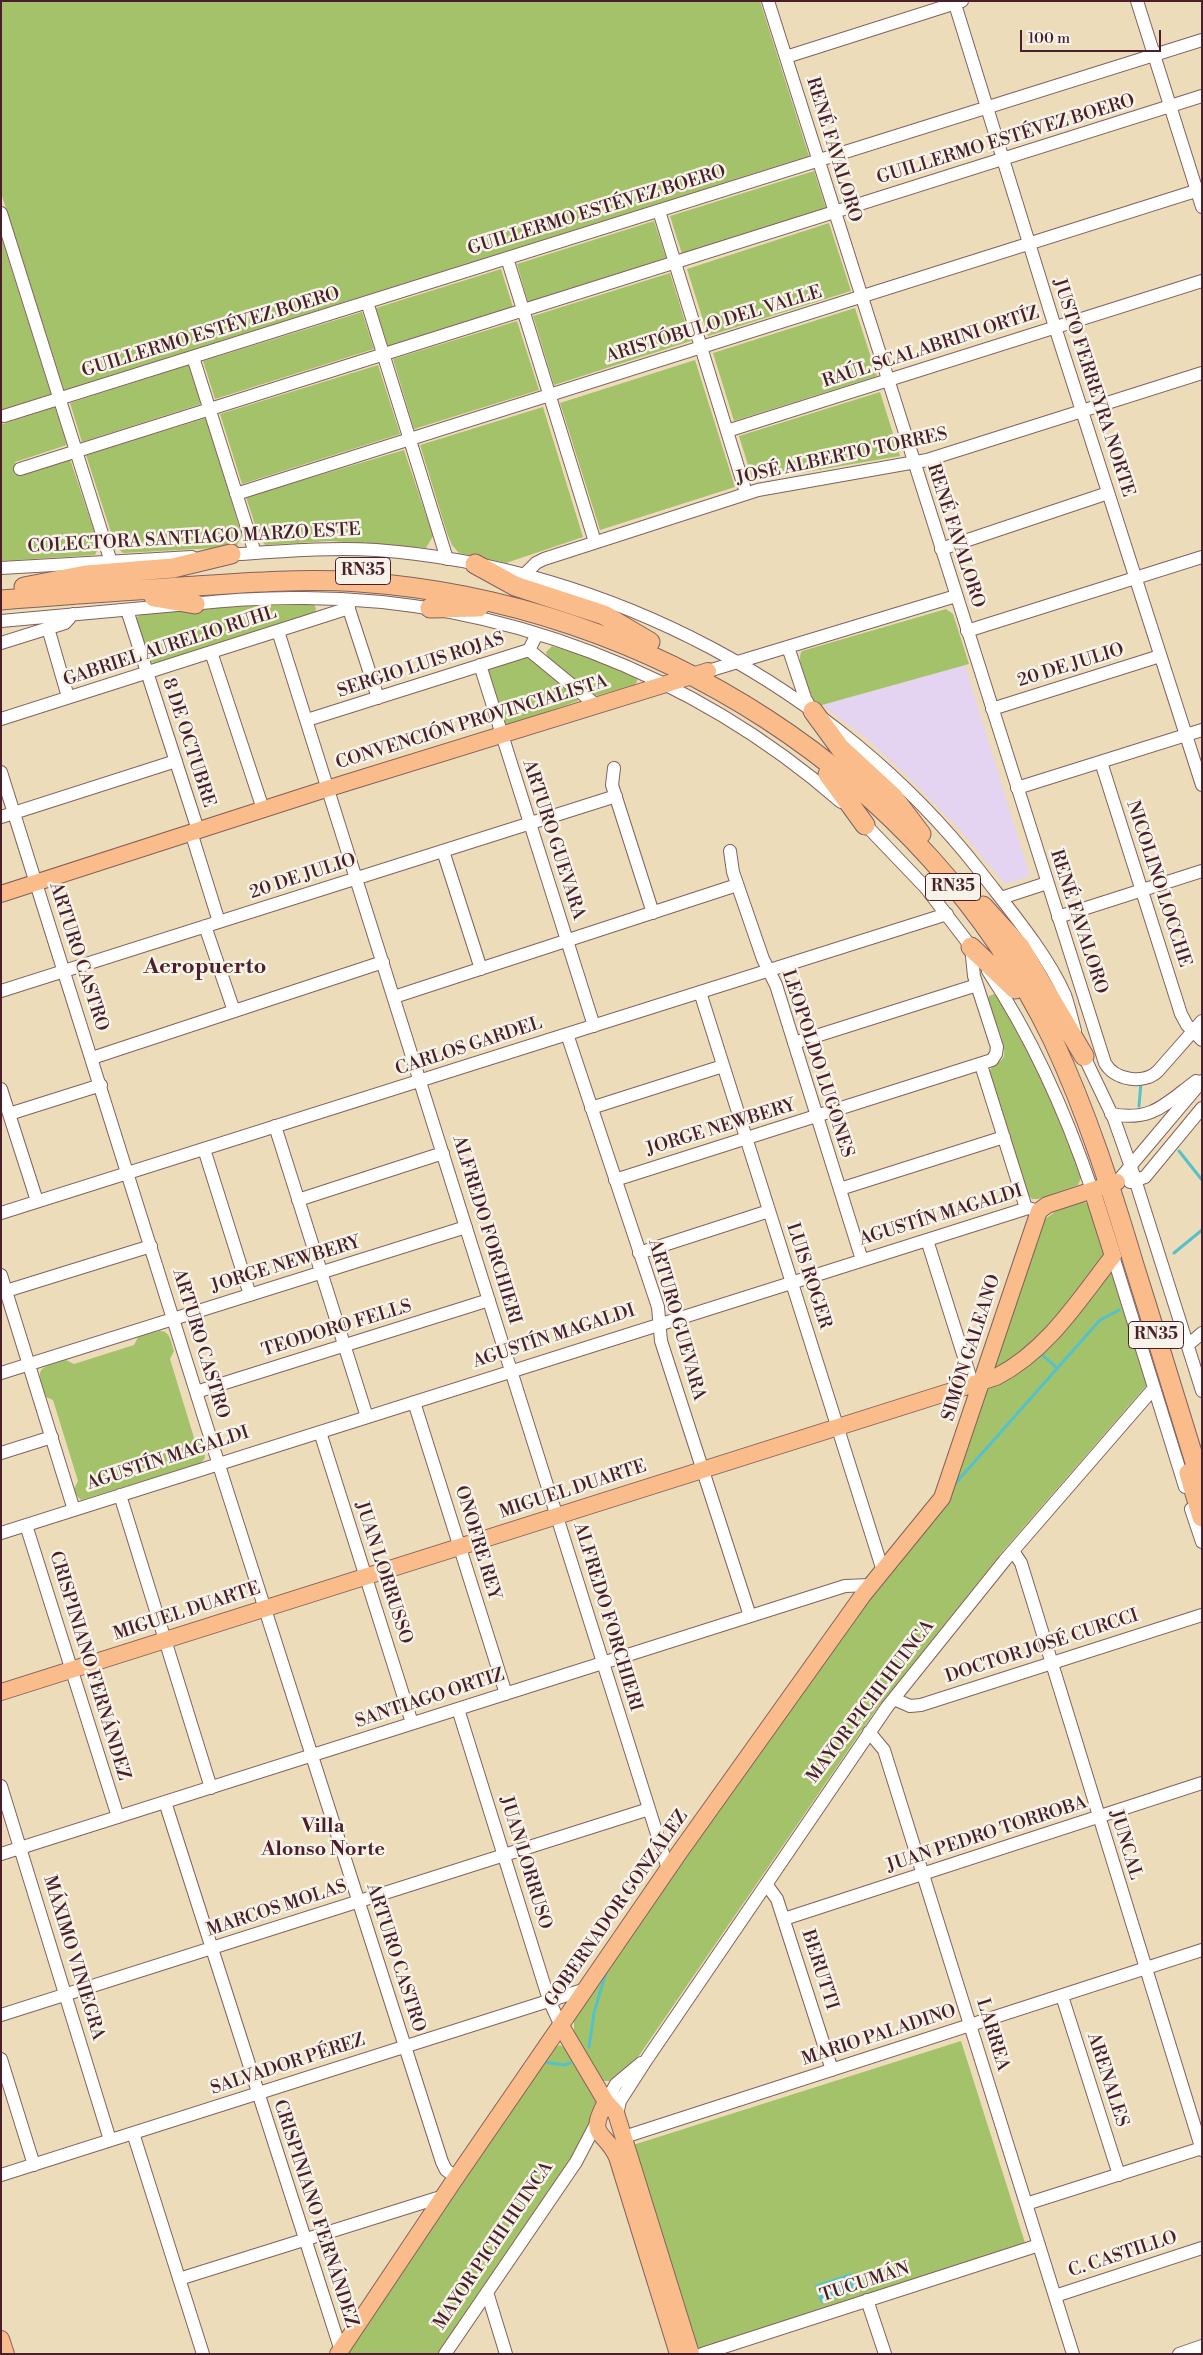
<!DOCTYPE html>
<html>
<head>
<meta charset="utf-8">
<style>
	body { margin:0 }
	#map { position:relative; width:1203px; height:2355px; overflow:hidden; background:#eddcba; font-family:"Libre Bodoni",serif }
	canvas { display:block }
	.frame { position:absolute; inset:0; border:2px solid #4a1f2b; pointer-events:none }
	.scale { position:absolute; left:1020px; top:30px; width:141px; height:22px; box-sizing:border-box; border:2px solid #4a1f2b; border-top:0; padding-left:6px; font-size:15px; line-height:18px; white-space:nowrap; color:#4a1f2b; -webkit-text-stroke:4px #f7f3e8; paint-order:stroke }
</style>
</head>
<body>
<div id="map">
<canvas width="1203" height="2355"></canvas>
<div class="frame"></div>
<div class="scale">100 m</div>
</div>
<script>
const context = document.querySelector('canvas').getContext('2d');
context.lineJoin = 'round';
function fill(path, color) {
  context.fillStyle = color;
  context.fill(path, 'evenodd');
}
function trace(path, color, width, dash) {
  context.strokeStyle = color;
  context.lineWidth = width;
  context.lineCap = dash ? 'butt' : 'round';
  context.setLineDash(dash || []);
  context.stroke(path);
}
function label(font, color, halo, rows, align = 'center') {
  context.font = font + ' "Libre Bodoni",serif';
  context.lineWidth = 5;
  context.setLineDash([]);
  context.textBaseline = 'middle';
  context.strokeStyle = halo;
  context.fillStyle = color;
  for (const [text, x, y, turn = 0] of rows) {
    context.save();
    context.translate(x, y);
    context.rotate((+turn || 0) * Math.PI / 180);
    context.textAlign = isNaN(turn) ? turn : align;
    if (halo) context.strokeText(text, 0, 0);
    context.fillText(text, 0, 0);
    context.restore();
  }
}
const built = new Path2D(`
	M965,665L1030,876L1005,884L959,829L906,775L866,738L822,705Z`);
const green = new Path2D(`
	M1,1H760L809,156L64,390L1,193Z
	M814,171L826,208L682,254L670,216Z
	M654,221L666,258L528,302L517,264Z
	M829,223L851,291L708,336L687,269Z
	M1,236L51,394L1,410Z
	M501,269L513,307L388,346L376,308Z
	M670,273L691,341L554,385L533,316Z
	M855,308L877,376L734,421L713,353Z
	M362,312L374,349L215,399L203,361Z
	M517,321L539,390L414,429L393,359Z
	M695,360L735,487L600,530L560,403Z
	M189,365L201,404L82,442L70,403Z
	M378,365L400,434L242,484L220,414Z
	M880,392L900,456L753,481L739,436Z
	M55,407L67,445L15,462L19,475L70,459L99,546L95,555L1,561V419L3,424Z
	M543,407L583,537L506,563L459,553L452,545L447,533L420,445Z
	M206,418L242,536L236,547L123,553L115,545L86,455Z
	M404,450L433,536L426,548L330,541L265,545L259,537L246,497Z
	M268,603L314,604L316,609L315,613L156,664L149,661L136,619L140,614Z
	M946,609L953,614L969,664L822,705L819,709C812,700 794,660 802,651Z
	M552,646L587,657L637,678V682L634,685L595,696L547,657L546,652Z
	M524,657L530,659L578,698V701L506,726L488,669Z
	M994,994L997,996L1035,1062L1069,1142L1081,1178L1078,1185L1038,1199H1032L1028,1195L989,1073C991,1064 1001,1064 1004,1056C1007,1045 992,1012 987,1000L989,996Z
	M1082,1201L1090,1205L1106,1255L1076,1298L1030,1346L994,1371L1044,1220L1056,1211Z
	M1111,1271L1146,1379V1386L1003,1551L875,1711L638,2057L612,2081H603L574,2032V2020L688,1852L860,1610L938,1515L988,1387Z
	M159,1331C170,1330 171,1342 174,1351L170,1359L195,1441L203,1445L205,1458L201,1463L81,1500L77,1496L74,1489L78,1481L53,1400L46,1397C36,1367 36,1369 66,1360L74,1364L134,1345L138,1337Z
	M961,2041L1026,2246L695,2351L630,2146Z
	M560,2045L568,2050L598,2104L584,2139L438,2354H347L555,2047Z`);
const water = new Path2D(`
	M851,2273L858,2291L821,2303L815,2285Z`);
const stream = new Path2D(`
	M1139,1106L1141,1082
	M1179,1151L1202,1180
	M1174,1253L1202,1230
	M1040,1353L1057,1368
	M954,1485L1100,1320L1119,1310
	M589,2047L594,2013L606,1972
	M544,2062L564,2065L570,2063`);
const minor = new Path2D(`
	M768,1L1105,1063C1114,1080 1144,1085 1158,1071L1202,1021
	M954,1L1055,327L1202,785
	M1137,1L1202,207
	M786,57L962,1
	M659,211L746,493
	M1,213L111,562
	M507,258L595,542
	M367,302L447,559
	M193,357L255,553
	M4,416L1202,40
	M727,431L1202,281
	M20,469L1202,96
	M236,494L1202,189
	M941,549L1108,493
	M224,555C275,552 326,547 376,550C609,567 835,687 979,870C1008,908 1046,952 1065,995C1069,1007 1072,1019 1075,1031
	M1,568L192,557
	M524,575L536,563L544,559L758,490L927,460L1202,373
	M346,600L378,698
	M127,610L198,830
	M1,621C56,616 111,611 166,606C212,602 258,597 304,598C501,599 693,673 841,802
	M48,628L68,697
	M278,631L668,1869
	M967,631L1202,557
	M1,643L65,623L73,614
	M788,647L805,698L811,709
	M529,650L596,705
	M211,652L263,809
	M480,665L594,1026
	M708,671L956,596
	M992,709L1160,656
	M1,719L349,608
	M307,720L529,650L537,634
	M1101,762L1181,1014L1187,1025L1202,1040
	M614,768L612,785L653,913
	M1,772L224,1481L442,2162L446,2170L456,2177
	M1017,788L1202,730
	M1,817L176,761
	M861,820L926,888L975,952
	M191,832L219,922
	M443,851L481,969
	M730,851L733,872L763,959L776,985L862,1260
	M1001,898L1047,883
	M1058,917L1202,871
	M205,926L234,1011
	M988,971C1033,1039 1066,1113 1092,1190
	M1,991L616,796
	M700,992L883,1571
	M394,997L737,885
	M567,1034L658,1307L661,1341L750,1616
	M794,1043L977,985
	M1081,1050L1114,1119L1132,1170L1202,1391
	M92,1058L383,962
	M981,1065L1026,1208
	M1,1089L37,1201
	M591,1108L723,1066
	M9,1114L101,1085
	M1111,1114C1152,1122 1165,1104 1196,1081
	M275,1126L367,1417
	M204,1149L250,1295
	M615,1180L992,1060L996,1054L997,1047L974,976L971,947
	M1117,1182L1202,1081
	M1130,1182L1145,1177L1202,1108
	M840,1189L1004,1137
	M298,1200L443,1153
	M1,1213L947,914
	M927,1240L975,1392
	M639,1253L769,1211
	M1113,1256L1185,1487
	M1,1275L74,1510
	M6,1291L151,1246
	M1188,1345L1202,1333
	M1,1373L466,1227
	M196,1392L489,1300
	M414,1402L506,1694
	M320,1432L412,1723
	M1,1453L52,1437
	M120,1495L211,1788
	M1191,1509L1202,1542
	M26,1525L118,1817
	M1,1533L1028,1208L1039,1211
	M1013,1551L1021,1563L1202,2150
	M894,1699L910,1706L921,1705L1202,1615
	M458,1709L549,2000L561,2026
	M869,1732L884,1750L1073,2354
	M1,1786L110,2140
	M165,1802L342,2354
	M1,1854L845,1586L871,1585
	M766,1884L777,1899L832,2070
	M784,1919L1202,1783
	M1062,1996L1119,2175
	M1,2015L649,1809
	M1,2059L34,2165
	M606,2102L616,2084L641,2063
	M617,2115L620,2101L647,2059L887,1707L1005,1560L1154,1388
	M133,2133L203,2354
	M624,2137L1202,1950
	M1,2175L586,1989
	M1026,2204L1202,2148
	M179,2279L444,2196
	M487,2292L506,2354
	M1055,2296L1202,2248
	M867,2300L885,2354
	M445,2354L576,2162L598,2120
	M702,2354L1039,2245
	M1179,2354L1202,2346`);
const major = new Path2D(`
	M1,894L320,791L708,671
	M1,1692L996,1377C1047,1351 1079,1300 1113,1256L1092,1190
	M561,2026L606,2102L616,2113L691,2354
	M606,2102C586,2138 605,2130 617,2157L678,2354
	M1,2339L6,2354
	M338,2354L453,2182L679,1853L863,1595L942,1498L1039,1211L1047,1205L1117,1182`);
const highway = new Path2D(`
	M475,564L515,586L604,615L650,642
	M24,587L86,575L173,568L231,554
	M154,597L195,604
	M1,600C61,595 120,591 180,587C240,583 299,578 359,582C649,602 925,775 1053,1040C1087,1113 1111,1188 1134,1265C1157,1338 1179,1411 1202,1485
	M430,608L479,607
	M813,711L840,748L893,797L921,834
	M828,774L865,825
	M983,906L1020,947L1084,1056
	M971,947L1015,989
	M1189,1473L1202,1517`);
const shields = [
	[363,571,55],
	[953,887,55],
	[1156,1335,55]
];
const shieldNames = [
	["RN35",363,571],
	["RN35",953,887],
	["RN35",1156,1335]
];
const streetNames = [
	["GUILLERMO ESTÉVEZ BOERO",1006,140,-17],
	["RENÉ FAVALORO",833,150,73],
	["GUILLERMO ESTÉVEZ BOERO",597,211,-17],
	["ARISTÓBULO DEL VALLE",714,325,-17],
	["GUILLERMO ESTÉVEZ BOERO",211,333,-17],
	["RAÚL SCALABRINI ORTÍZ",931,348,-18],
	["JUSTO FERREYRA NORTE",1093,388,72],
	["JOSÉ ALBERTO TORRES",842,457,-12],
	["RENÉ FAVALORO",955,536,72],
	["COLECTORA SANTIAGO MARZO ESTE",194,539,-3],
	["GABRIEL AURELIO RUHL",170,647,-18],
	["SERGIO LUIS ROJAS",421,666,-18],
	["20 DE JULIO",1071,666,-17],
	["CONVENCIÓN PROVINCIALISTA",472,723,-17],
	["8 DE OCTUBRE",188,743,72],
	["ARTURO GUEVARA",553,840,72],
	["20 DE JULIO",303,877,-18],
	["NICOLINO LOCCHE",1158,884,72],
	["RENÉ FAVALORO",1078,922,72],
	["ARTURO CASTRO",78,957,72],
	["CARLOS GARDEL",469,1047,-18],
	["LEOPOLDO LUGONES",817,1064,72],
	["JORGE NEWBERY",721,1128,-17],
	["AGUSTÍN MAGALDI",941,1216,-17],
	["ALFREDO FORCHIERI",486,1230,73],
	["JORGE NEWBERY",286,1265,-17],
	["LUIS ROGER",808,1276,72],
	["ARTURO GUEVARA",676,1320,74],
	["TEODORO FELLS",337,1329,-17],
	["AGUSTÍN MAGALDI",554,1337,-18],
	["ARTURO CASTRO",200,1344,73],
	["SIMÓN GALEANO",972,1348,-72],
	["AGUSTÍN MAGALDI",168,1459,-18],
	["MIGUEL DUARTE",573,1490,-18],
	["ONOFRE REY",477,1543,73],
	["JUAN LORRUSSO",383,1573,72],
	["MIGUEL DUARTE",187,1612,-18],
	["ALFREDO FORCHIERI",607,1617,73],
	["DOCTOR JOSÉ CURCCI",1042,1647,-18],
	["CRISPINIANO FERNÁNDEZ",89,1666,73],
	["SANTIAGO ORTIZ",430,1699,-18],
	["MAYOR PICHI HUINCA",871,1702,-53],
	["JUAN PEDRO TORROBA",987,1835,-18],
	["JUNCAL",1125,1845,73],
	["JUAN LORRUSO",525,1863,73],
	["MARCOS MOLAS",277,1909,-18],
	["GOBERNADOR GONZÁLEZ",617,1909,-55],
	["MÁXIMO VINIEGRA",73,1958,73],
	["ARTURO CASTRO",395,1958,72],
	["BERUTTI",819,1970,72],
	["LARREA",992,2035,73],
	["MARIO PALADINO",879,2036,-18],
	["SALVADOR PÉREZ",288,2065,-18],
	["ARENALES",1107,2080,72],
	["CRISPINIANO FERNÁNDEZ",315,2214,72],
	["MAYOR PICHI HUINCA",494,2246,-56],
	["C. CASTILLO",1123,2255,-18],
	["TUCUMÁN",865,2283,-18]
];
const quarterNames = [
	["Villa",323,1827],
	["Alonso Norte",323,1850]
];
const districtNames = [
	["Aeropuerto",205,968]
];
fill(built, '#e4d3f1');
fill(green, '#a4c26a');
fill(water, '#54c2ca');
trace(stream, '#54c2ca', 3);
trace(minor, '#83615d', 14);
trace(major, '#83615d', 18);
trace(highway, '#83615d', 21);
trace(minor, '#fff', 12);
trace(major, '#fabc8b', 16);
trace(highway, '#fabc8b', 19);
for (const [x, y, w] of shields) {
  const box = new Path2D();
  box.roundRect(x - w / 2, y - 13.5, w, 27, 4);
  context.fillStyle = '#f7f3e8';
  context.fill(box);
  trace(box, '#4a1f2b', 1);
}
label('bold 16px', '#4a1f2b', null, shieldNames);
label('18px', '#4a1f2b', '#f7f3e8', streetNames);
label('bold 20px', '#4a1f2b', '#f7f3e8', quarterNames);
label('bold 22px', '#4a1f2b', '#f7f3e8', districtNames);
</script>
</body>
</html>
